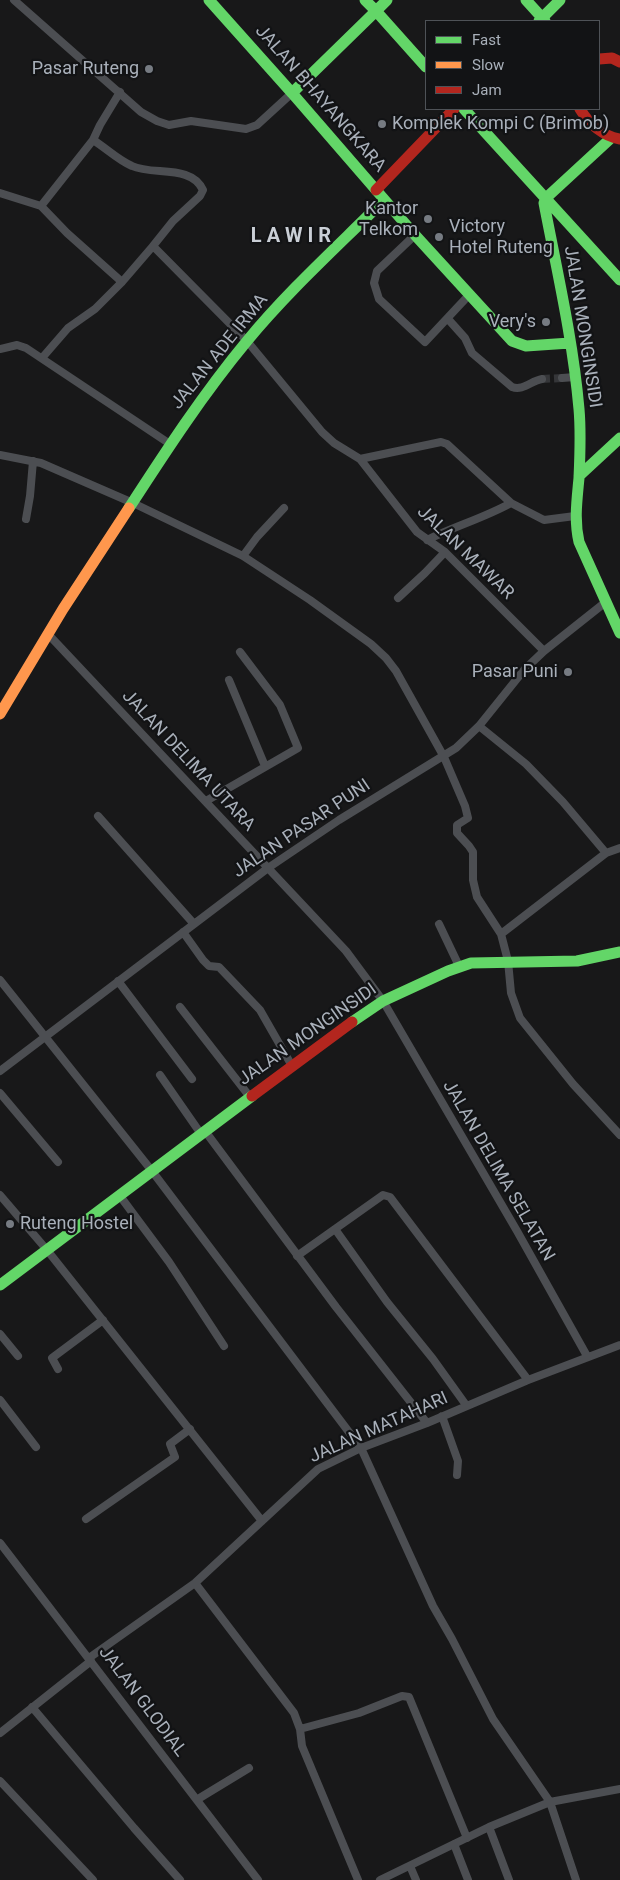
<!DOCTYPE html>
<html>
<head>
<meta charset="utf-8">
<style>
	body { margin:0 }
	#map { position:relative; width:620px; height:1880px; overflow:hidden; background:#181819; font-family:Roboto,sans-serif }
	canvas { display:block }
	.legend { position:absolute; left:425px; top:20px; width:175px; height:90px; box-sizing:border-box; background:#121315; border:1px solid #4e5257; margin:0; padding:6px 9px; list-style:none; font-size:15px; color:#a9b0ba }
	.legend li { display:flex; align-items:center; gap:10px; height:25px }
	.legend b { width:25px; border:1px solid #4e5257 }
</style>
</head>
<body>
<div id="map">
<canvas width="620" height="1880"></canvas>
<ul class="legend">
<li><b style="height:6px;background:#63d668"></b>Fast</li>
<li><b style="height:6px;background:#ff974d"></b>Slow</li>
<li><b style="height:6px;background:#b3261e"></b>Jam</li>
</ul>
</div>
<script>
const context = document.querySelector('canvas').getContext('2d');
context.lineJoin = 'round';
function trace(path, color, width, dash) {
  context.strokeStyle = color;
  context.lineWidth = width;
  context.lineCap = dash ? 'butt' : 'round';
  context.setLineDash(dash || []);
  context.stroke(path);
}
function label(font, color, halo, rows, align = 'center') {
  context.font = font + ' Roboto,sans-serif';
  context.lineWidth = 4.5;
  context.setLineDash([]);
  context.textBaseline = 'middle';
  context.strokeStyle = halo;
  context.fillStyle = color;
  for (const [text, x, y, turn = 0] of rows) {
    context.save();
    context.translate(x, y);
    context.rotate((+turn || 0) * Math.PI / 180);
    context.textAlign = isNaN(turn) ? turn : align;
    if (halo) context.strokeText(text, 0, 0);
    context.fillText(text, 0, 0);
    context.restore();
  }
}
const streetTunnel = new Path2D(`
	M542,379L562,378`);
const street = new Path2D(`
	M14,0L141,112L157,121L169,125L191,121L246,129L257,125L292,93
	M120,92L100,125L93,140C106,148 118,160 132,166C153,176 191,164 203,190L200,196L173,221L153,246L247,341L322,432L334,443L360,459L417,532L445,552L544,651
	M0,193L41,206L93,140
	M41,206L67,233L122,282L153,246
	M415,235L377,271L374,283L379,299L425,342L469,295
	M448,319L465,338L472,353L512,387C523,391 531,381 542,379
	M0,349L17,345L26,348L170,444
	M42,358L68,328L95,309L122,282
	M562,378L575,377
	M0,455L41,463L133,503L243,556L310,600L371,644L386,658L396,671L444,757L465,806L468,818L457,825V833L469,846L473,852V880L477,897L501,934L508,961L511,993L520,1018L573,1084L620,1135
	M360,459L441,442L447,444L511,503
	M26,519L30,496L33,461
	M427,540C455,526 484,518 511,503L544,520L575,516
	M243,556L257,537L284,508
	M398,598L425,573L445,552
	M48,634L346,951L383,1001L517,1231L587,1356
	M229,680L265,766
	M479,726L526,764L563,802L606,853
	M206,801L298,748L280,705L240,652
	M98,816L194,924
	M439,924L459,966
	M183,932L203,960L209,966L219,967L260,1010L292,1066
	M501,934L606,853L620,848
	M0,980L152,1171L361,1448L433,1606L452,1639L493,1719L550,1802L576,1880
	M118,981L192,1079
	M180,1007L250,1097
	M0,1071L268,868L339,820L456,748L479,726L524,670L544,651L607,601
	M160,1075L201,1134
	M0,1093L58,1162
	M205,1131L336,1307L427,1423
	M0,1195L47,1250L262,1521
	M120,1196L169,1262L224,1346
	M335,1229L383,1195L390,1197L528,1380
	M297,1256L335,1229L387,1302L433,1359L466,1405
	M0,1334L18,1356
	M58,1369L52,1358L103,1320
	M0,1400L36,1447
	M442,1416L458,1461L457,1475
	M86,1519L175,1457L170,1444L190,1429
	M0,1543L258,1880
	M195,1583L294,1713L300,1729L302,1746L358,1880
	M89,1658L195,1583L318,1469L361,1448L427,1423L528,1380L620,1345
	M32,1707L134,1828L180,1880
	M300,1729L359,1713L402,1696L409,1697L467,1838
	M0,1733L91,1661
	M0,1781L93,1880
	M198,1799L249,1768
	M489,1827L509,1880
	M454,1844L468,1880
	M410,1866L416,1880
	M380,1880L489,1827L550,1802L620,1789`);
const fast = new Path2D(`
	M209,0L292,93L376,11
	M365,0L376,11L387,0
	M526,0L545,21
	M376,11L426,67
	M539,21L560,0
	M292,93L415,235L512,341L526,346L570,343
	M464,109L620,280
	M610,139L546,198L544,203C557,271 573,340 579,409C581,431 580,456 579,478C577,500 574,520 579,542L620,633
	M579,476L620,438
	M129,508C166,451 203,394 247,341C288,291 338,246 384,200
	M352,1022L383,1001L448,971L471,963L577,961L620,952
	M0,1285L252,1096`);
const slow = new Path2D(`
	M0,714L63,609L129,508`);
const jam = new Path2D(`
	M599,59L612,58L620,62
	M580,109C589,124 603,136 620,139
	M376,190L454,109
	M252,1096L352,1022`);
const markers = [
	[149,69,5,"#767b82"],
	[382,124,5,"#767b82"],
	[428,219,5,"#767b82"],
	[439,237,5,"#767b82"],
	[546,322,5,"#767b82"],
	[568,672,5,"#767b82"],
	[10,1224,5,"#767b82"]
];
const poiNames = [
	["Pasar Ruteng",139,69],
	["Komplek Kompi C (Brimob)",392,124,"left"],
	["Kantor",418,209],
	["Telkom",418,230],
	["Victory",449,227,"left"],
	["Hotel Ruteng",449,248,"left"],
	["Very's",536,322],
	["Pasar Puni",558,672],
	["Ruteng Hostel",20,1224,"left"]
];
const streetNames = [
	["JALAN BHAYANGKARA",320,99,49],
	["JALAN MONGINSIDI",582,327,81],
	["JALAN ADE IRMA",220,352,-51],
	["JALAN MAWAR",465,553,44],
	["JALAN DELIMA UTARA",188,761,47],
	["JALAN PASAR PUNI",302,829,-34],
	["JALAN MONGINSIDI",308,1035,-35],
	["JALAN DELIMA SELATAN",498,1171,60],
	["JALAN MATAHARI",379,1428,-24],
	["JALAN GLODIAL",142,1702,53]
];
const quarterNames = [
	["L A W I R",291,237]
];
trace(streetTunnel, '#353639', 8, [8, 4]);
trace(street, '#4c4e52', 8);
trace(fast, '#63d668', 11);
trace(slow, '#ff974d', 11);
trace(jam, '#b3261e', 11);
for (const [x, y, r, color] of markers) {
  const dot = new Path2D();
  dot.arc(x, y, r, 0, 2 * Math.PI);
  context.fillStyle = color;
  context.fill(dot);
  trace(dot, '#121315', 2);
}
label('18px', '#a9b0ba', '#121315', poiNames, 'right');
label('18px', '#a9b0ba', '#121315', streetNames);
label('bold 20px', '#cacfd6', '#121315', quarterNames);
</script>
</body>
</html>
